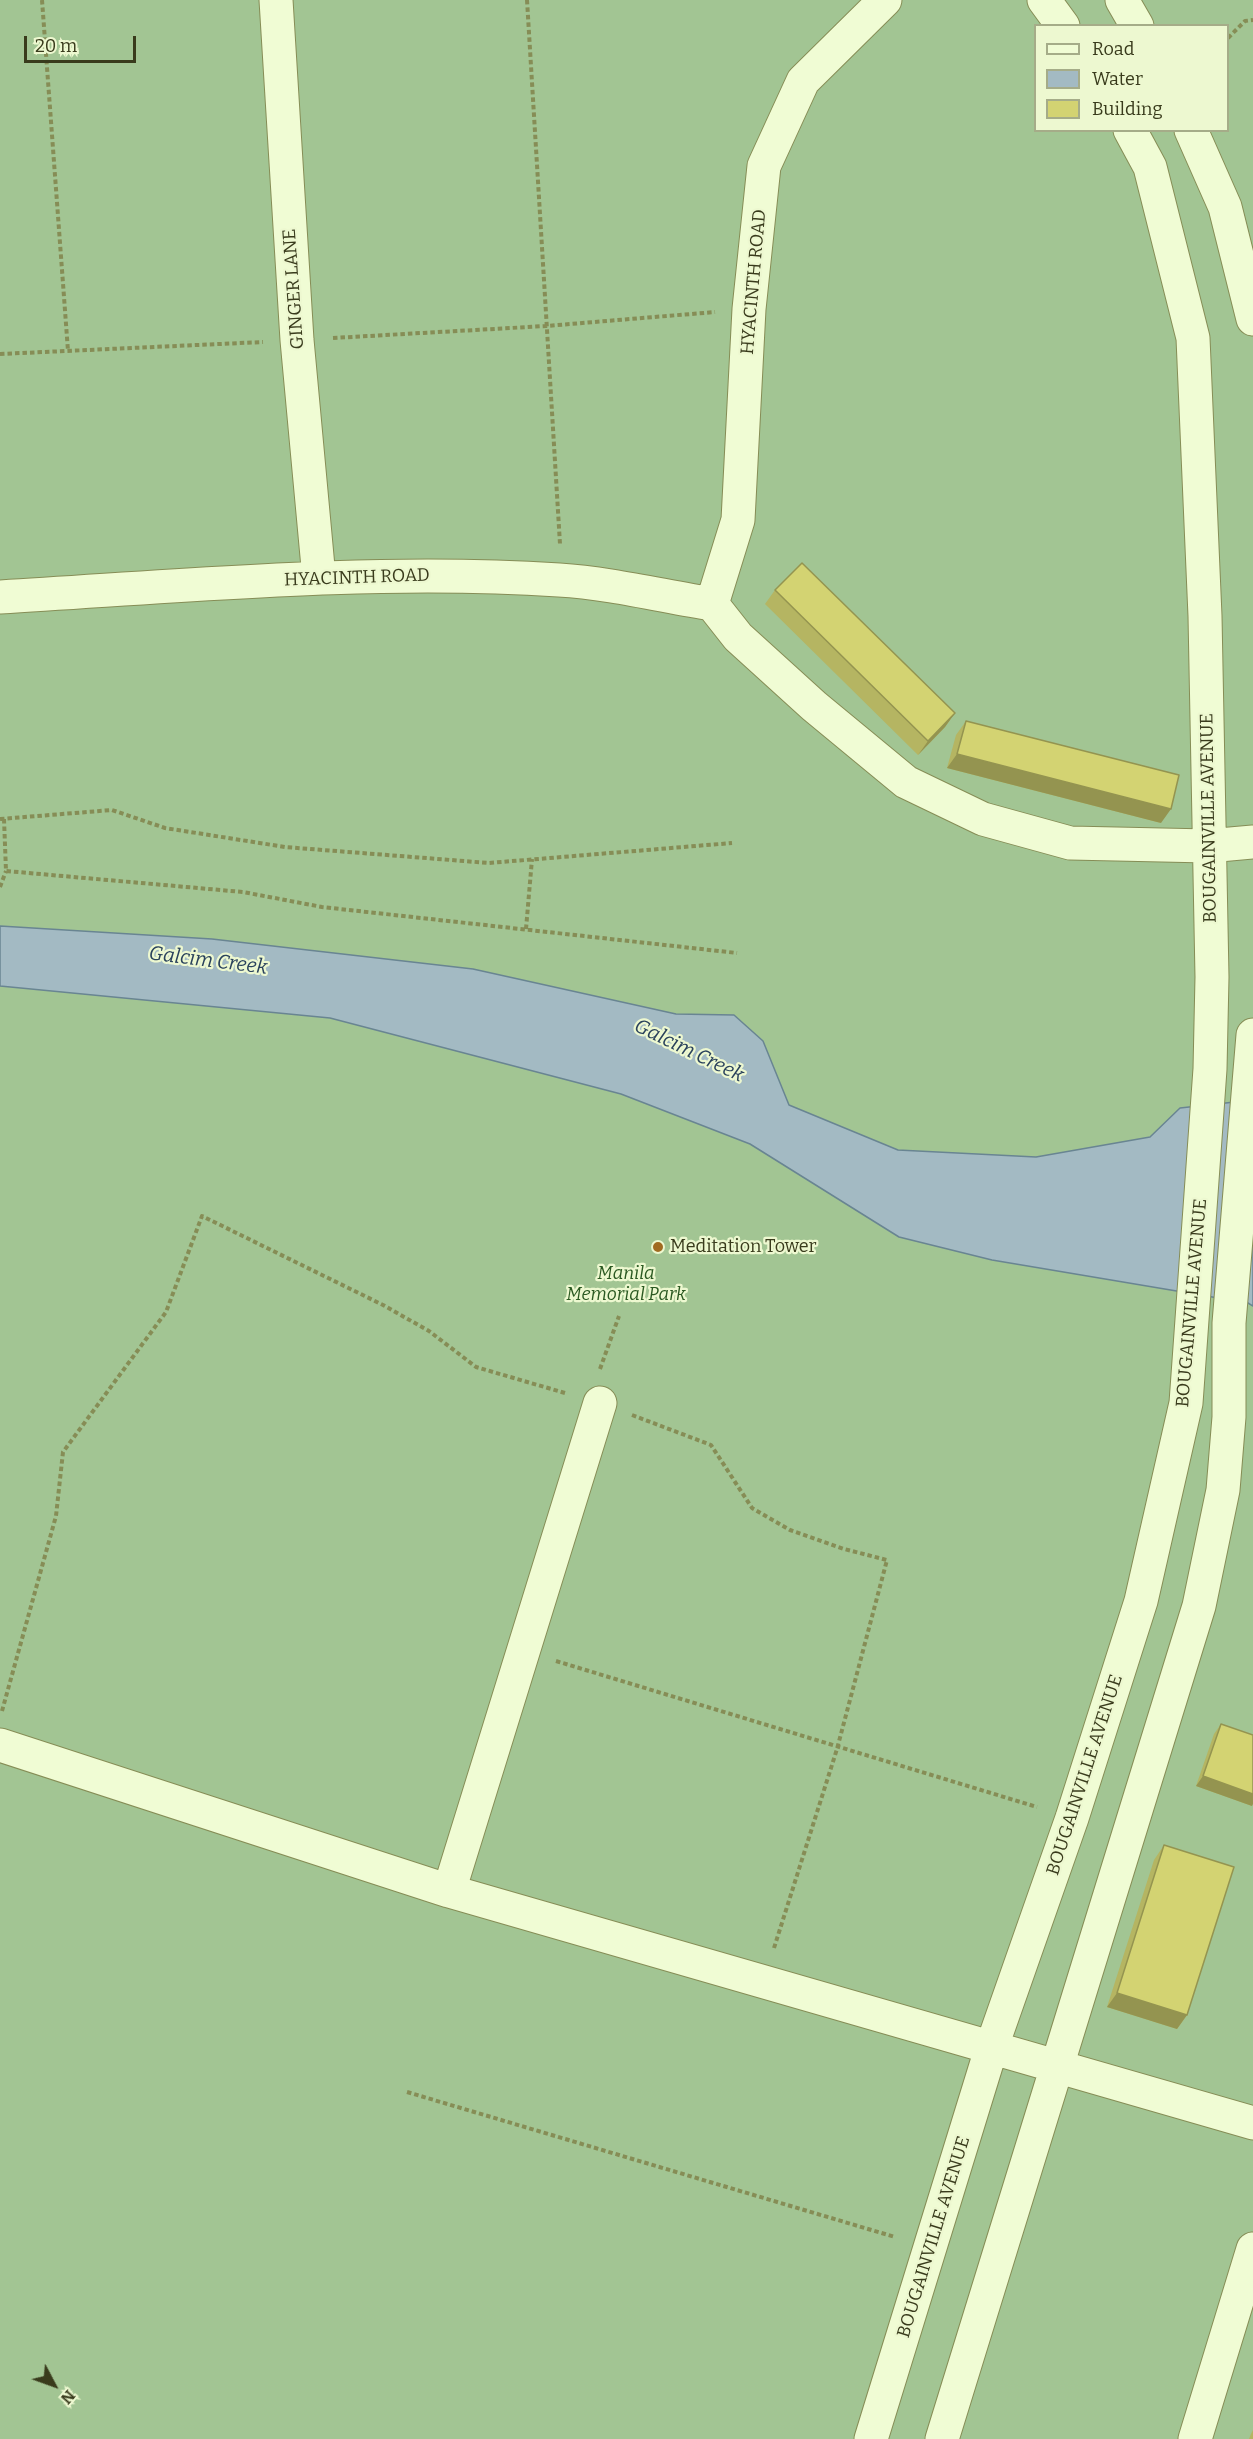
<!DOCTYPE html>
<html>
<head>
<meta charset="utf-8">
<style>
	body { margin:0 }
	#map { position:relative; width:1253px; height:2439px; overflow:hidden; background:#e4f2c0; font-family:Bitter,serif }
	canvas { display:block }
	.legend { position:absolute; left:1034px; top:24px; width:195px; height:108px; box-sizing:border-box; background:#edf8d0; border:2px solid #a5ac88; margin:0; padding:8px 10px; list-style:none; font-size:18px; color:#393b1c }
	.legend li { display:flex; align-items:center; gap:12px; height:30px }
	.legend b { width:30px; border:2px solid #a5ac88 }
	.north { position:absolute; left:24px; top:2355px; width:60px; height:60px; -webkit-text-stroke:4px #edf8d0; paint-order:stroke; rotate:131deg; font-size:16px; font-weight:700; line-height:24px; text-align:center; color:#393b1c }
	.north::after { content:''; display:block; margin:auto; width:21px; height:27px; background:#393b1c; clip-path:polygon(50% 0,100% 100%,50% 72%,0 100%) }
	.scale { position:absolute; left:24px; top:36px; width:112px; height:27px; box-sizing:border-box; border:3px solid #393b1c; border-top:0; padding-left:8px; font-size:18px; line-height:21px; white-space:nowrap; color:#393b1c; -webkit-text-stroke:4px #edf8d0; paint-order:stroke }
</style>
</head>
<body>
<div id="map">
<canvas width="1253" height="2439"></canvas>
<ul class="legend">
<li><b style="height:8px;background:#f0fcd4"></b>Road</li>
<li><b style="height:16px;background:#a3bac3"></b>Water</li>
<li><b style="height:16px;background:#d3d372"></b>Building</li>
</ul>
<div class="north">N</div>
<div class="scale">20 m</div>
</div>
<script>
const context = document.querySelector('canvas').getContext('2d');
context.lineJoin = 'round';
function fill(path, color) {
  context.fillStyle = color;
  context.fill(path, 'evenodd');
}
function trace(path, color, width, dash) {
  context.strokeStyle = color;
  context.lineWidth = width;
  context.lineCap = dash ? 'butt' : 'round';
  context.setLineDash(dash || []);
  context.stroke(path);
}
function label(font, color, halo, rows, align = 'center') {
  context.font = font + ' Bitter,serif';
  context.lineWidth = 4.5;
  context.setLineDash([]);
  context.textBaseline = 'middle';
  context.strokeStyle = halo;
  context.fillStyle = color;
  for (const [text, x, y, turn = 0] of rows) {
    context.save();
    context.translate(x, y);
    context.rotate((+turn || 0) * Math.PI / 180);
    context.textAlign = isNaN(turn) ? turn : align;
    if (halo) context.strokeText(text, 0, 0);
    context.fillText(text, 0, 0);
    context.restore();
  }
}
const cemetery = new Path2D(`
	M0,0H1253V2439H0ZM1036,26H1228V130H1036Z`);
const water = new Path2D(`
	M0,926L212,939L473,969L676,1014L734,1015L763,1041L789,1105L898,1150L1036,1157L1150,1137L1180,1108L1253,1100V1306L1248,1303L992,1260L899,1237L750,1144L621,1094L330,1018L0,986Z`);
const path = new Path2D(`
	M42,0L68,351
	M527,0L560,544
	M1228,38L1245,21L1253,20
	M333,338L546,326L715,312
	M0,354L263,342
	M0,819L112,810L165,828L285,847L489,863L732,843
	M4,819L6,871L243,892L322,907L737,953
	M0,887L6,871
	M526,929L532,859
	M600,1369L619,1316
	M632,1415L711,1445L752,1508L790,1530L844,1549L887,1560L837,1749L774,1948
	M556,1661L1037,1807
	M2,1711L56,1516L63,1452L166,1312L202,1216L383,1305L429,1331L476,1367L565,1393
	M407,2092L895,2237`);
const minor = new Path2D(`
	M276,0L297,340L319,578
	M1044,0L1063,26
	M1122,0L1137,26
	M1191,130L1225,207L1253,319
	M0,597C186,586 373,568 559,580C610,583 662,596 712,604L738,637L814,706L906,782L983,819L1070,843L1208,846L1253,842
	M712,604L738,520L749,309L764,166L803,81L885,0
	M0,1745L449,1891L1253,2123
	M449,1891L600,1403
	M871,2439L992,2046L1072,1818L1141,1601L1186,1403L1210,1069L1212,977L1205,616L1193,338L1150,167L1130,130
	M942,2439L1199,1606L1223,1490L1229,1417V1323L1253,1035
	M1195,2439L1253,2249`);
const wall = new Path2D(`
	M775,590L955,713L945,727L918,755L765,604Z
	M966,721L1161,823L947,768L956,735Z
	M1221,1724L1252,1806L1196,1786L1214,1734Z
	M1164,1845L1187,2015L1177,2029L1107,2007L1154,1860Z
	M1253,2430V2439H1249L1251,2434Z`);
const shadedWall = new Path2D(`
	M955,713L945,727L918,755L928,741Z
	M957,754L1171,809L1161,823L947,768Z
	M1203,1776L1253,1794V1804L1252,1806L1196,1786Z
	M1117,1993L1187,2015L1177,2029L1107,2007Z`);
const building = new Path2D(`
	M802,563L955,713L928,741L775,590Z
	M966,721L1179,775L1171,809L957,754Z
	M1221,1724L1253,1735V1794L1203,1776Z
	M1164,1845L1234,1867L1187,2015L1117,1993Z`);
const markers = [
	[658,1247,6,"#a16b21"]
];
const streetNames = [
	["HYACINTH ROAD",754,282,-85],
	["GINGER LANE",294,289,-94],
	["HYACINTH ROAD",357,578,-2],
	["BOUGAINVILLE AVENUE",1209,818,-91],
	["BOUGAINVILLE AVENUE",1192,1303,-85],
	["BOUGAINVILLE AVENUE",1085,1775,-72],
	["BOUGAINVILLE AVENUE",934,2237,-73]
];
const poiNames = [
	["Meditation Tower",670,1247]
];
const parkNames = [
	["Manila",626,1274],
	["Memorial Park",626,1295]
];
const waterNames = [
	["Galcim Creek",208,961,7],
	["Galcim Creek",689,1051,26]
];
fill(cemetery, '#a2c593');
fill(water, '#a3bac3');
trace(water, '#698592', 1.5);
trace(minor, '#868d56', 35);
trace(path, '#868d56', 4, [4.5, 3]);
trace(minor, '#f0fcd4', 33);
fill(wall, '#b5b562');
fill(shadedWall, '#949450');
fill(building, '#d3d372');
trace(building, '#949450', 1.5);
for (const [x, y, r, color] of markers) {
  const dot = new Path2D();
  dot.arc(x, y, r, 0, 2 * Math.PI);
  context.fillStyle = color;
  context.fill(dot);
  trace(dot, '#edf8d0', 2);
}
label('18px', '#393b1c', '#edf8d0', streetNames);
label('18px', '#393b1c', '#edf8d0', poiNames, 'left');
label('italic 18px', '#2a5921', '#edf8d0', parkNames);
label('italic 20px', '#2a425c', '#edf8d0', waterNames);
</script>
</body>
</html>
